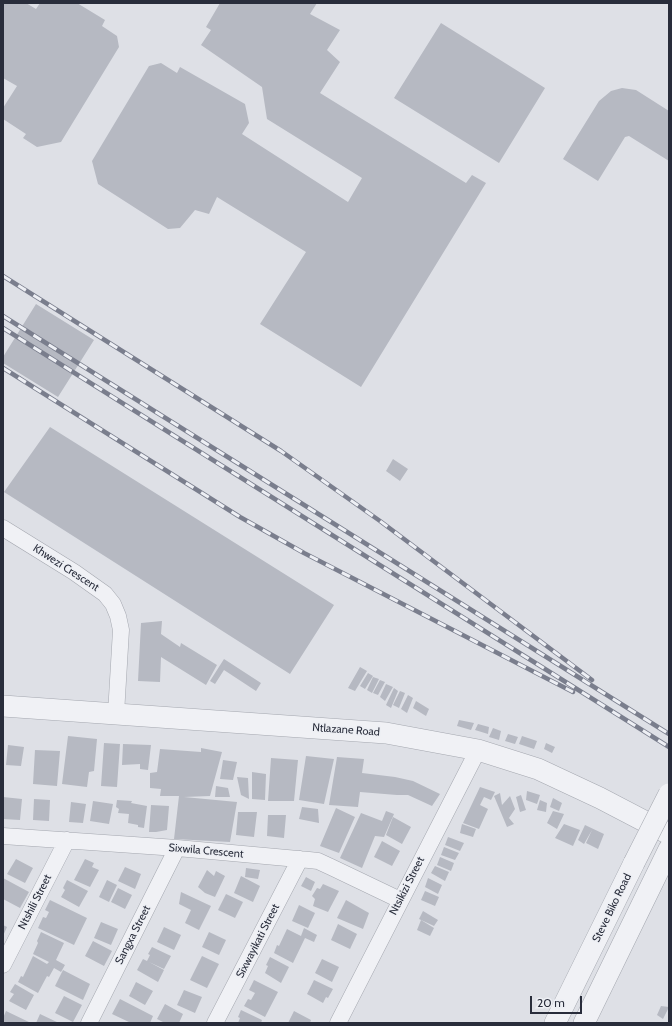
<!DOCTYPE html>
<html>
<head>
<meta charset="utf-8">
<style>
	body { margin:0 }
	#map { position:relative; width:672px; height:1026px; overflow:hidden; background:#dee0e6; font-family:Cabin,sans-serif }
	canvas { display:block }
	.frame { position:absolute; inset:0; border:4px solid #292d3b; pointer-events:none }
	.scale { position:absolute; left:530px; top:996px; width:52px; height:18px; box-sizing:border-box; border:2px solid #292d3b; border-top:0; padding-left:5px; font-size:12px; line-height:14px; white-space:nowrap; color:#292d3b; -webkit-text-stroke:3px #edeff4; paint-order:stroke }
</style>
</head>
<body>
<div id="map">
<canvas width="672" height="1026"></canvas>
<div class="frame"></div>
<div class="scale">20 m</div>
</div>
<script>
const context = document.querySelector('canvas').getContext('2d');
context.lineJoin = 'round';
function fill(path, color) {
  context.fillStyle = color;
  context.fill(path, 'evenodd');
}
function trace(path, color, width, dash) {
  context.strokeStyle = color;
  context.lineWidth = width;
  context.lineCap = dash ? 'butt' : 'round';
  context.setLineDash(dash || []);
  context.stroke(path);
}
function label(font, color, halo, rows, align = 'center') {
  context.font = font + ' Cabin,sans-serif';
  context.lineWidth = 3;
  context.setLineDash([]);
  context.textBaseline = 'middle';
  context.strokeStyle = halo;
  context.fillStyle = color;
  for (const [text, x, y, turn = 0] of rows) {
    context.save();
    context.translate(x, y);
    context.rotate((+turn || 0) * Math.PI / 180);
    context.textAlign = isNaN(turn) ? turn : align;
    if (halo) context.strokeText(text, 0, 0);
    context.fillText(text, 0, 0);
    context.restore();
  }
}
const building = new Path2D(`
	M3,3H26L36,9L40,3H77L105,20L102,26L117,36L119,47L61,142L37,147L23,138L26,134L3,119V108L17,86L3,78Z
	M220,3H317L310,14L340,30L327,50L340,62L320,93L466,183L472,175L486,183L361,387L260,324L306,252L217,197L209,214L195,210L180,228L168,229L98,184L92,161L149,66L161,63L177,73L180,67L245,104L249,123L242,134L348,202L362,178L267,119L262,87L201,45L211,30L206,27Z
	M441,23L545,88L499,163L394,98Z
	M622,88L636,90L669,111V161L629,136L625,137L598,181L563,159L599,101L611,91Z
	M36,304L94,340L58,397L3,363V357Z
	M50,427L334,605L290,674L4,492Z
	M393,459L408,469L400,481L386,471Z
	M162,621L161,634L180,647L181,643L217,665L206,685L161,657L160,682L138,681L141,623Z
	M224,659L261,683L256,691L224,670L215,684L210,681Z
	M360,667L367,671L355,691L348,688Z
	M368,673L373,676L365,689L360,686Z
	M373,677L379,679L372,693L367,690Z
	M380,680L385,682L378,695L373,693Z
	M386,684L393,687L385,701L380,697Z
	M394,688L398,691L391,708L386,705Z
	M400,691L405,693L399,708L393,705Z
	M408,695L413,698L407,713L401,709Z
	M416,701L429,709L426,716L413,708Z
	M459,720L474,723L471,730L457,726Z
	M478,724L489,727L488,734L475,730Z
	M493,728L501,731L499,740L489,737Z
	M508,734L518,737L515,744L505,741Z
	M68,736L97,739L94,771L89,772L87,787L62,784Z
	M522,736L537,741L534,749L519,744Z
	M104,743L120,744L117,787L101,786Z
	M546,743L555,747L552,753L544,749Z
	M123,744L151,745L148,770L140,769V764L122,765Z
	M8,745L24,747L21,766L6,765Z
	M201,748L222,752L210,796L184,797L237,802L230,842L174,839L179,796H160L161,789L150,788V773L157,772L160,749L201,752Z
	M35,750L60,751L57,786L33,784Z
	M306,756L334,759L324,804L299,800Z
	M337,757L364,759L362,773L395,777L413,781L440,794L432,806L408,795H397L360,792L358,807L329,805Z
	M271,758L298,760L294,801H268Z
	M223,760L237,762L233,780L220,779Z
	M252,772L266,774L265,800L252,799Z
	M237,777L248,778L249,799L241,795Z
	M216,786L228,788L230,797H215Z
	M480,787L495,792L491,800L484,797L480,805L488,809L479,829L463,823Z
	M527,791L540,795L537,804L526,800Z
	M500,793L502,805L510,796L515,809L509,818L514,824L507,827L494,796Z
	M521,795L526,810L520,812L516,797Z
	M3,797L22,799L20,820L3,819Z
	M553,798L562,803L559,811L550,807Z
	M34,799L50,800L49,821L33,820Z
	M117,800L132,801L131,803L147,806L144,828L138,827V825L128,823L129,814L118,813L119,809L116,807Z
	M540,800L547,803L546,812L537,810Z
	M93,801L113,804L109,824L90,821Z
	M71,802L86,804L83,823L69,822Z
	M151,805L169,806L167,830L156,832H149Z
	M302,807L318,809L319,823L299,819Z
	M336,808L355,817L339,853L320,846Z
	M386,811L394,814L384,837L375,836L362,868L340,858L361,813L382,821Z
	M553,811L564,814L557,829L547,823Z
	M238,812H257L254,837L236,835Z
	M268,815H286L284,838L267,836Z
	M393,817L411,827L402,844L386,835Z
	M462,824L476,829L473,837L460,833Z
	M564,824L580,830L573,846L555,838Z
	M585,825L604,834L598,849L586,843L592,830L584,844L578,840Z
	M448,837L464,843L460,851L445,845Z
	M382,841L400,851L392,866L374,857Z
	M444,847L459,853L455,860L441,855Z
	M440,857L454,863L451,871L437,865Z
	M16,859L33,868L25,883L7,874Z
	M85,859L94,863L92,867L99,870L90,887L74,880Z
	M435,866L449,872L445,881L431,873Z
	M125,867L141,874L135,889L118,881Z
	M246,868L260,870L258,879L245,877Z
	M207,870L214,876L216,871L225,876L215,897L205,893L198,887Z
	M241,876L260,886L253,902L234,893Z
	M306,877L315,882L311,891L301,886Z
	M3,878L29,892L20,908L3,899Z
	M428,878L442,885L438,894L425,887Z
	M67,880L88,891L79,907L61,897L65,890L63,888Z
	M107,880L117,885L109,902L99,897Z
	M323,884L339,891L328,912L313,906L315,899L312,896L317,888L320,889Z
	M118,888L132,895L125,909L111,902Z
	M425,891L439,897L435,906L421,900Z
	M181,892L211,906L199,930L185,923L191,910L179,904Z
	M226,894L243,902L235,918L218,910Z
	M50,900L87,918L74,945L38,928L43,917L46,918L49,912L45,910Z
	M346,900L369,913L363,929L337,918Z
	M299,905L315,913L308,928L292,921Z
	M423,911L438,920L434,926L419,919Z
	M421,920L434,928L430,936L417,930Z
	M101,922L118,929L111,945L94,938Z
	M338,924L357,934L350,949L331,940Z
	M3,925L7,927L3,936Z
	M164,927L181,935L174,950L157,942Z
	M304,928L317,935L314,942L305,938L293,963L274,953L277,945L279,946L287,929L301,936Z
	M41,932L64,943L56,960L65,965L61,972L54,968L49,977L47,976L38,993L18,982L21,976L23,977L33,956L47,964L49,962L33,954L38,943L37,941Z
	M209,932L226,940L219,955L202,947Z
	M93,941L112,951L104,966L85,956Z
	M152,947L171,956L164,969L149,962L164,970L158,982L137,970L143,959L147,961L150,955L148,954Z
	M202,956L219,964L207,988L190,980Z
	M270,957L289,967L281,983L265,973L268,966L266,965Z
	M322,959L339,967L332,982L315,973Z
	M63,970L90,984L83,1000L55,986Z
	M254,980L278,992L265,1017L244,1006L248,999L251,1000L255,993L249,990Z
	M314,980L333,989L328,998L326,997L323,1003L307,994Z
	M136,982L153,991L145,1005L129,996Z
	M15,984L34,995L26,1010L9,1001L14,994L10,992Z
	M184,990L202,997L195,1013L177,1005Z
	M64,996L82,1005L73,1022L55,1013Z
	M120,999L153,1016L150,1023H131L112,1014Z
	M165,1004L183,1014L179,1023H165L157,1019Z
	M661,1006L669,1007L663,1019L657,1015Z
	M241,1010L262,1020L261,1023H238L240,1018L238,1017Z
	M6,1011L31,1023H3V1018Z
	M294,1011L311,1020L310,1023H288Z
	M40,1014L59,1023H36Z`);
const minor = new Path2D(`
	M3,528L74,572L105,594L113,604L118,616L121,630L116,714
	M3,836L177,848L309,860L318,861L331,867L400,900
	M3,965L67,840
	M89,1023L177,848
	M215,1023L300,859
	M338,1023L478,750`);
const tertiary = new Path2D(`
	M3,706L386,733L478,750L538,769L600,798L669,834
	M555,1023L634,863
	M584,1023L669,849`);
const rail = new Path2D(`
	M3,276L281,451L380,521L592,680
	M3,316L669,734
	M3,328L669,747
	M3,368L240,517L304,553L573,692`);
const tertiaryBridge = new Path2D(`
	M634,863L669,794`);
const streetNames = [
	["Khwezi Crescent",66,568,33],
	["Ntlazane Road",346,730,4],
	["Sixwila Crescent",206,851,5],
	["Ntsikizi Street",407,886,-63],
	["Ntshili Street",35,902,-63],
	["Steve Biko Road",612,908,-64],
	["Sangxa Street",133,935,-63],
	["Sixwayikati Street",258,941,-63]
];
fill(building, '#b6b9c2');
trace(minor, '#a4a7af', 17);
trace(tertiary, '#a4a7af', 22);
trace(minor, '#f0f1f5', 16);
trace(tertiary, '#f0f1f5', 21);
trace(rail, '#7a7e8d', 4.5);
trace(rail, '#edeff4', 3, [9]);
trace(tertiaryBridge, '#a4a7af', 22, []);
trace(tertiaryBridge, '#f0f1f5', 21);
label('11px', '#292d3b', '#edeff4', streetNames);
</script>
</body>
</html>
